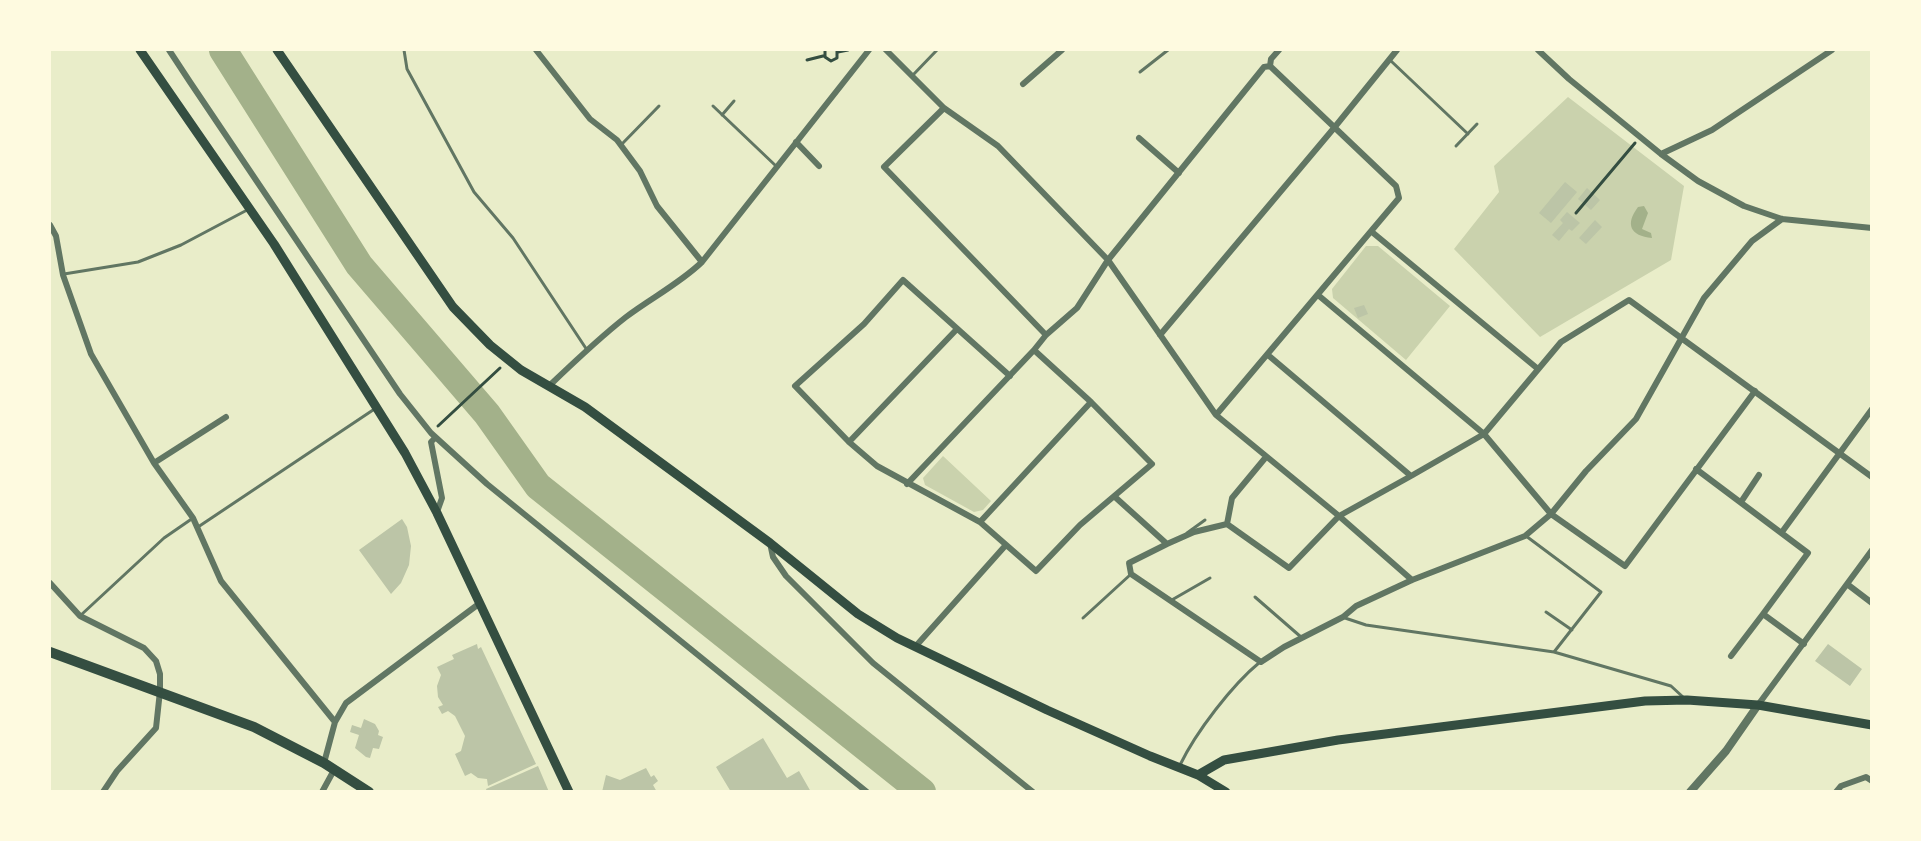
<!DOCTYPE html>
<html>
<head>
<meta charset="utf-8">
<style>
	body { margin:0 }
	#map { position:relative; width:1921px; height:841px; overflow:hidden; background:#e9edc9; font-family:"Varela Round",sans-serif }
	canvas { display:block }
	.frame { position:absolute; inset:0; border:51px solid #fefae0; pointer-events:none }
</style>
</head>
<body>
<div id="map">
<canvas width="1921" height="841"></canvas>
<div class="frame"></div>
</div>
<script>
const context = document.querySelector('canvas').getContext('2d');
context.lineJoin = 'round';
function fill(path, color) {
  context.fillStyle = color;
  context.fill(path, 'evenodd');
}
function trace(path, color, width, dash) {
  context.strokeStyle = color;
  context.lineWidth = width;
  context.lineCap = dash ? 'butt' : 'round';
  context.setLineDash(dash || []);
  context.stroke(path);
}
const green = new Path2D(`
	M1568,97L1684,186L1671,260L1540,337L1454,249L1499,192L1494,166Z
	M1366,246H1378L1450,306L1406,360L1333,298L1332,289Z
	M943,456L991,501L983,510L974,512L925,485L923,478Z`);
const water = new Path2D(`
	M1644,206L1648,213L1642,229L1651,233L1652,238C1630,236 1625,224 1638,207Z`);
const river = new Path2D(`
	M223,50L359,265L487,414L538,486L922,792`);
const building = new Path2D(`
	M1565,182L1577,192L1551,223L1539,213Z
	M1587,188L1600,200L1591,210L1578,199Z
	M1567,212L1580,223L1572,231L1569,229L1559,241L1552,235L1563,223L1560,220Z
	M1595,220L1602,227L1586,244L1579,238Z
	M1364,305L1368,314L1358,318L1354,308Z
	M402,519L407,527L411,546L409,565L401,583L391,594L359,550Z
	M477,644L478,649L481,647L536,764L488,786L487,779L478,778L471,773L465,776L455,754L461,751L465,736L455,716L448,711L442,714L438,707L443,705L438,697L437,686L441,675L437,667L454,659L452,655Z
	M1828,644L1862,669L1850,686L1815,661Z
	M364,719L375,724L379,731L378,735L383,737L379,749L373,748L370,758L366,757L355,748L359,735L350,732L352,725L361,728Z
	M763,738L787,778L799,771L811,792H731L716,767Z
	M538,766L549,792H487L486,789Z
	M646,768L651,777L654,775L658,781L653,785L657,792H602L606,775L620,780Z`);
const path = new Path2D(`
	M825,50V57L831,61L837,58V50
	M838,52L848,50
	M807,60L823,56
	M1576,213L1635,143
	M438,426L500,368`);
const service = new Path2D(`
	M404,50L407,69L474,192L513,238L587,350
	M1391,61L1468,134
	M1140,72L1168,50
	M912,76L937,50
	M713,106L776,166
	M722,115L734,101
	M621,145L659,106
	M1456,146L1477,124
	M64,274L138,262L181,245L249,209
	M198,527L376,408
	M1187,533L1205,520
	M1526,536L1601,592L1554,652
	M1255,597L1301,637
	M1170,601L1210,578
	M1546,612L1572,630
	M81,615L164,538L193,518
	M1083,618L1130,575
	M1345,618L1366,625L1554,652L1671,686L1683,697
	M1180,765C1196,732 1232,685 1260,662`);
const minor = new Path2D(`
	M169,50L190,82L400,394L431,433L487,484L867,792
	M536,50L590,119L617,140L640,171L657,206L702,262
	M886,50L944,108L998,146L1108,260L1216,415L1339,516L1412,580
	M1538,50L1569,79L1661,154L1698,181L1744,206L1782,219L1872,228
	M1270,66L1271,59L1279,50
	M1023,84L1062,50
	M944,108L884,167L1046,335
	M1139,138L1179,173
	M796,142L819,166
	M1661,154L1712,130L1832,50
	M50,225L56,236L63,275L91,354L154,463L193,518L221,581L335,722
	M1372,232L1538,369
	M1318,295L1484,434L1551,514L1625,566L1755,391
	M1160,335L1334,128L1397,50
	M1268,355L1411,476L1484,434L1561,342L1629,300L1872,477
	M1010,376L903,280L864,324L795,386L849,442L877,466L980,522L1036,571L1080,525L1152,464L1091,402L1034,350L1046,335L1077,308L1108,260L1264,67L1270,66
	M549,386C574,362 599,338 626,317C651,298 679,284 702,262L869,50
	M1216,415L1399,198L1396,186L1270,66
	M435,438L431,442L442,498L437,512
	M849,442L957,329
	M154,463L226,417
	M1696,469L1808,553L1763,614L1804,644
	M907,484L1034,350
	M1115,497L1167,544L1194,532L1227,524L1289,568L1339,516L1411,476
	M1741,502L1759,475
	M980,522L1091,402
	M1227,524L1232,498L1266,457
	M1782,532L1872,409
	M770,543L773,557L786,576L873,663L1033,792
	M1167,544L1129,563L1131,574L1261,662L1284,647L1343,617L1356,606L1412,580L1525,536L1551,514L1586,471L1636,419L1704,298L1752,241L1782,219
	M50,583L80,616L144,648L156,661L160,674V691L156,728L117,771L103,792
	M1847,584L1872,603
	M915,647L1005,546
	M1731,656L1763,614
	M1758,705L1872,550
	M324,763L335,722L346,703L480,603
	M322,792L334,770
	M1836,792L1841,786L1866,777L1872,781`);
const tertiary = new Path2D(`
	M1690,792L1726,751L1758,705`);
const secondary = new Path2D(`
	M140,50L274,244L405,453L437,513L569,792
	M277,50L453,307L490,345L521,370L585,407L770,543L858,614L897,638L1047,710L1150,756L1198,775L1226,792
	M1198,775L1224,760L1338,740L1645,701L1687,700L1758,705L1872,725`);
const trunk = new Path2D(`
	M50,652L254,727L324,763L369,792`);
fill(green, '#cad2ad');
fill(water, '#a3b18a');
trace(river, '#a3b18a', 28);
fill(building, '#bcc5a7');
trace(path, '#344e41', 3);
trace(service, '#617663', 3);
trace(minor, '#617663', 6);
trace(tertiary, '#617663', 8);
trace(secondary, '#344e41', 9);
trace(trunk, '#344e41', 10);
</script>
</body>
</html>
